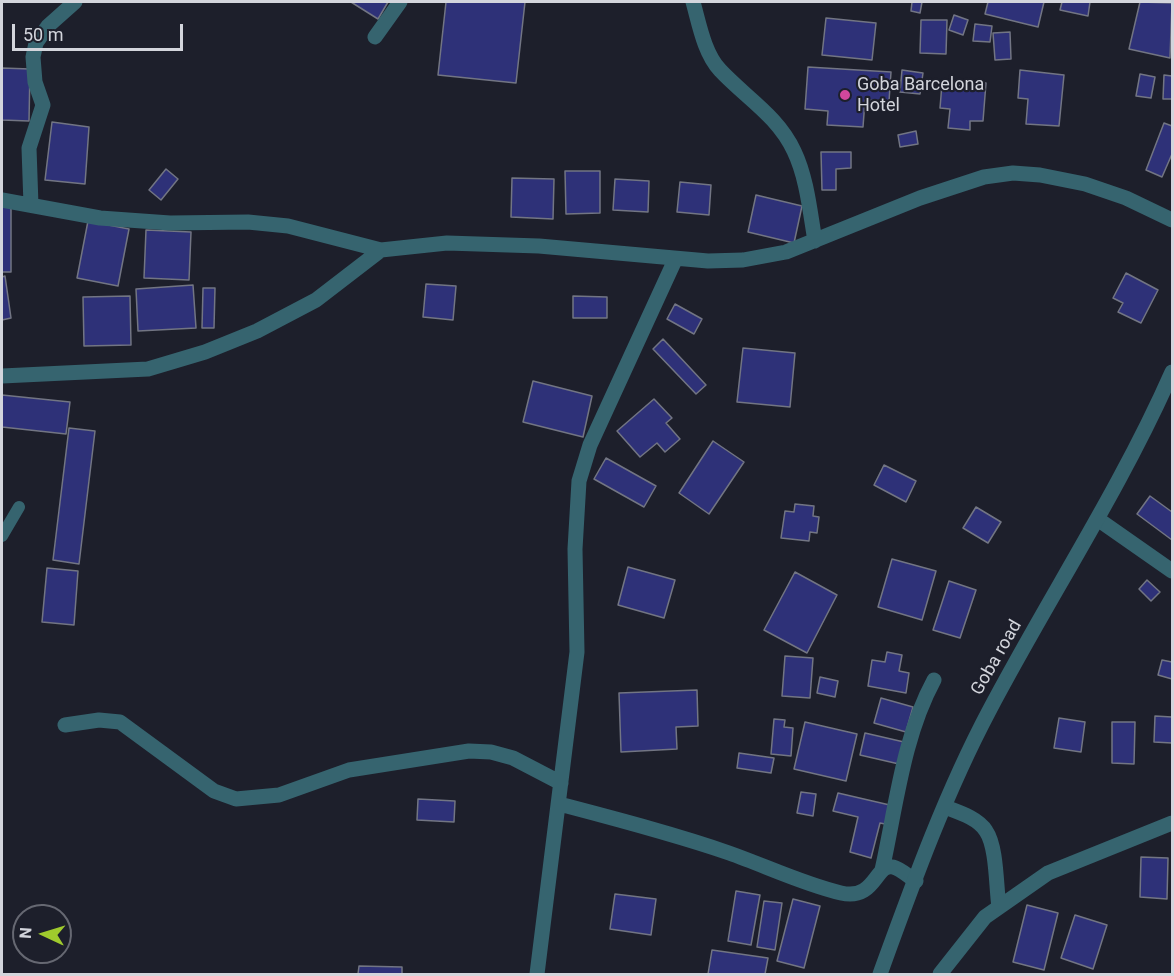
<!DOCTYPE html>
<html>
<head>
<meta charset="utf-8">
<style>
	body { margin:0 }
	#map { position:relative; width:1174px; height:976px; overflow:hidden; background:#1d1f2b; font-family:Roboto,sans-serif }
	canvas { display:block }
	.frame { position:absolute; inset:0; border:3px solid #d3d5dc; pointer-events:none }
	.north { position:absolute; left:12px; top:904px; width:60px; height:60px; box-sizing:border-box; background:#1d1f2b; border:2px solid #666872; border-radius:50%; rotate:274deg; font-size:16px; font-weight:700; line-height:24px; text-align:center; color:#d3d5dc }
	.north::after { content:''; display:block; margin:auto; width:21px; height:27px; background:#9fca2d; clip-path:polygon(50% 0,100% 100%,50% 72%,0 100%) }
	.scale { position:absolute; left:12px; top:24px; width:171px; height:27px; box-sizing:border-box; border:3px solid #d3d5dc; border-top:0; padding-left:8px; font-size:18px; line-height:21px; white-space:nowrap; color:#d3d5dc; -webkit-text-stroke:4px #1d1f2b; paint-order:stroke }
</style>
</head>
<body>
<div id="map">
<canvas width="1174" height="976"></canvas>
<div class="frame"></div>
<div class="north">N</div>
<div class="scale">50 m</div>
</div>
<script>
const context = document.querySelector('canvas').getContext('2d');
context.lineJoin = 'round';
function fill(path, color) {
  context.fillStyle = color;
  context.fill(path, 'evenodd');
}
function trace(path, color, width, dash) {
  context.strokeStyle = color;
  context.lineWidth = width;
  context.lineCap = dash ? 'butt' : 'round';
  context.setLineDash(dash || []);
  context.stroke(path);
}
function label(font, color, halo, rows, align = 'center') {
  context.font = font + ' Roboto,sans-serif';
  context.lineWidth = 4.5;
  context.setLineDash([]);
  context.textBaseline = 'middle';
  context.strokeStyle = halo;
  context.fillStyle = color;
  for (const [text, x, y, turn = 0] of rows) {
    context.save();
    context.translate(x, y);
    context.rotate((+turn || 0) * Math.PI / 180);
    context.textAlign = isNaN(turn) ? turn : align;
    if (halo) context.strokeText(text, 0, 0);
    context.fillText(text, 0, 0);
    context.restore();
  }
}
const building = new Path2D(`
	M351,2H388L378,19Z
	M446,2H525L516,83L438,75Z
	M912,2H922L920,13L911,11Z
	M988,2H1044L1038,27L985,14Z
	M1062,2H1090L1088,16L1060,10Z
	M1140,2L1172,3L1170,58L1129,49Z
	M954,15L968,20L963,35L949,30Z
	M826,18L876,23L872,60L822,55Z
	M921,20H947L946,54L920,53Z
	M975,24L992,26L990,42L973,41Z
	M1010,32L1011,59L995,60L993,33Z
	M808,67L891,72L889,101L865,100L863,127L827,125L828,111L805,109Z
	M2,68L30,69L29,121L2,120Z
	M902,70L923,73L920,94L900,92Z
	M1020,70L1064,75L1059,126L1026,124L1028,99L1018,98Z
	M1140,74L1155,77L1151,98L1136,96Z
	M1164,75L1172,76V99H1163Z
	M964,82L986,83L983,121H970V130L948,128L950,109L940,108L942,84L964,86Z
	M52,122L89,127L85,184L45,180Z
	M1164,123L1172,126V154L1162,177L1146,170Z
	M916,131L918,144L900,147L898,135Z
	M821,152H851V168L836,169V190H822Z
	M166,169L178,179L161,200L149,190Z
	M565,171H600V213L566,214Z
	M512,178L554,179L553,219L511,217Z
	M615,179L649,181L648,212L613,210Z
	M680,182L711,185L709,215L677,212Z
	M756,195L802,206L794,243L748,232Z
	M2,204H11V272H2Z
	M88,221L129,229L118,286L77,278Z
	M146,230L191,232L189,280L144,278Z
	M1126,273L1158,290L1141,323L1118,312L1123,303L1113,298Z
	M5,276L11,318L2,320V277Z
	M426,284L456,286L453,320L423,317Z
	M193,285L196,328L138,331L136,289Z
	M203,288H215L214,328H202Z
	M130,296L131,345L84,346L83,297Z
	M573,296L607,297V318H573Z
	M675,304L702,319L694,334L667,319Z
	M663,339L706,385L696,394L653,349Z
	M743,348L795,353L790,407L737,402Z
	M533,381L592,396L583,437L523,422Z
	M2,395L70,402L66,434L2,427Z
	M654,399L672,418L666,423L680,439L665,452L657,443L640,457L617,431Z
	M69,428L95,431L79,564L53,560Z
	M713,441L744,462L709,514L679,493Z
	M606,458L656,486L644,507L594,479Z
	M884,465L916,481L906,502L874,485Z
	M1150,496L1172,512V540L1137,514Z
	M795,504L814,506L813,516L819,517L817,533L810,532L809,541L781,538L785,511L794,512Z
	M976,507L1001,522L988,543L963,528Z
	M892,559L936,571L922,620L878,607Z
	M628,567L675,580L664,618L618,605Z
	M47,568L78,571L74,625L42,622Z
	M795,572L837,595L807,653L764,630Z
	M1147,580L1160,592L1151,601L1139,589Z
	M949,581L976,590L960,638L933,630Z
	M887,652L902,655L899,671L909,673L906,693L868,686L872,660L885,662Z
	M785,656L813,658L810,698L782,696Z
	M1162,660L1172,662V679L1158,675Z
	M820,677L838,681L835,697L817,693Z
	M697,690L698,726L676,727L677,749L621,752L619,693Z
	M881,698L913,707L906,732L874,723Z
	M1155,716L1172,717V743L1154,742Z
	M1059,718L1085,722L1081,752L1054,748Z
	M774,719L785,720L784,727L793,728L791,756L771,754Z
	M805,722L857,734L846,781L794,769Z
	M1112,722H1135L1134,764L1112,763Z
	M865,733L904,742L899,764L860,755Z
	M739,753L774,758L771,773L737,768Z
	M801,792L816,794L813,816L797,813Z
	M838,793L894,806L890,825L880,823L871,858L850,852L858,817L833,811Z
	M418,799L455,801L454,822L417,820Z
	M1141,857L1168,858L1167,899L1140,897Z
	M736,891L760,895L751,945L728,941Z
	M615,894L656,899L651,935L610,929Z
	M793,899L820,906L804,968L777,961Z
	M764,901L782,903L775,950L757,947Z
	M1027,905L1058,913L1044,970L1013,962Z
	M1075,915L1107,925L1093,969L1061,958Z
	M712,950L768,958L765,974H708Z
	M359,966L402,967V974H358Z`);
const service = new Path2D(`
	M2,536L19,507`);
const minor = new Path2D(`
	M693,2C699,23 704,53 720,70C745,97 778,116 794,151C807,178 810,212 815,241
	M375,37L400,2
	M2,200L100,218L170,223L248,222L288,226L381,250L447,243L539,246L708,261L743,260L786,252L920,198L984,177L1013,173L1040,175L1085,184L1126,198L1172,220
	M31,205L29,148L43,105L35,82L33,57L36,43L48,26L75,2
	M2,376L148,369L205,352L257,331L316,300L381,250
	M1099,520L1172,571
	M65,725L99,720L120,722L214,791L236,799L279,795L349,770L469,751L491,752L513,758L561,783
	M559,804C616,819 674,834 729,853C766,866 803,884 841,893C876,901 875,863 893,867C901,869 909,877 916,881
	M945,807C958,812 978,818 986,831C997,847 996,887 999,907
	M882,870C896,807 903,737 934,680
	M537,974L577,652L575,549L579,481L590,445L675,260
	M940,974L985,917L1048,873L1172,823`);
const tertiary = new Path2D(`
	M880,974C912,886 945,794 989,711C1049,597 1120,490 1172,372`);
const markers = [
	[845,95,6,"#d1479c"]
];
const poiNames = [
	["Goba Barcelona",857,85],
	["Hotel",857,106]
];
const streetNames = [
	["Goba road",997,658,-60]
];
fill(building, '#2e3178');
trace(building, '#727583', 1.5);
trace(service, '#36646f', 12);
trace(minor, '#36646f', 15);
trace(tertiary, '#36646f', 15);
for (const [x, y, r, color] of markers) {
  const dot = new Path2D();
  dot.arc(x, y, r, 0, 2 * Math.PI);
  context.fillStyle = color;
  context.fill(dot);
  trace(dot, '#1d1f2b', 2);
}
label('18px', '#d3d5dc', '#1d1f2b', poiNames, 'left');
label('18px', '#d3d5dc', '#1d1f2b', streetNames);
</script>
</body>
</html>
